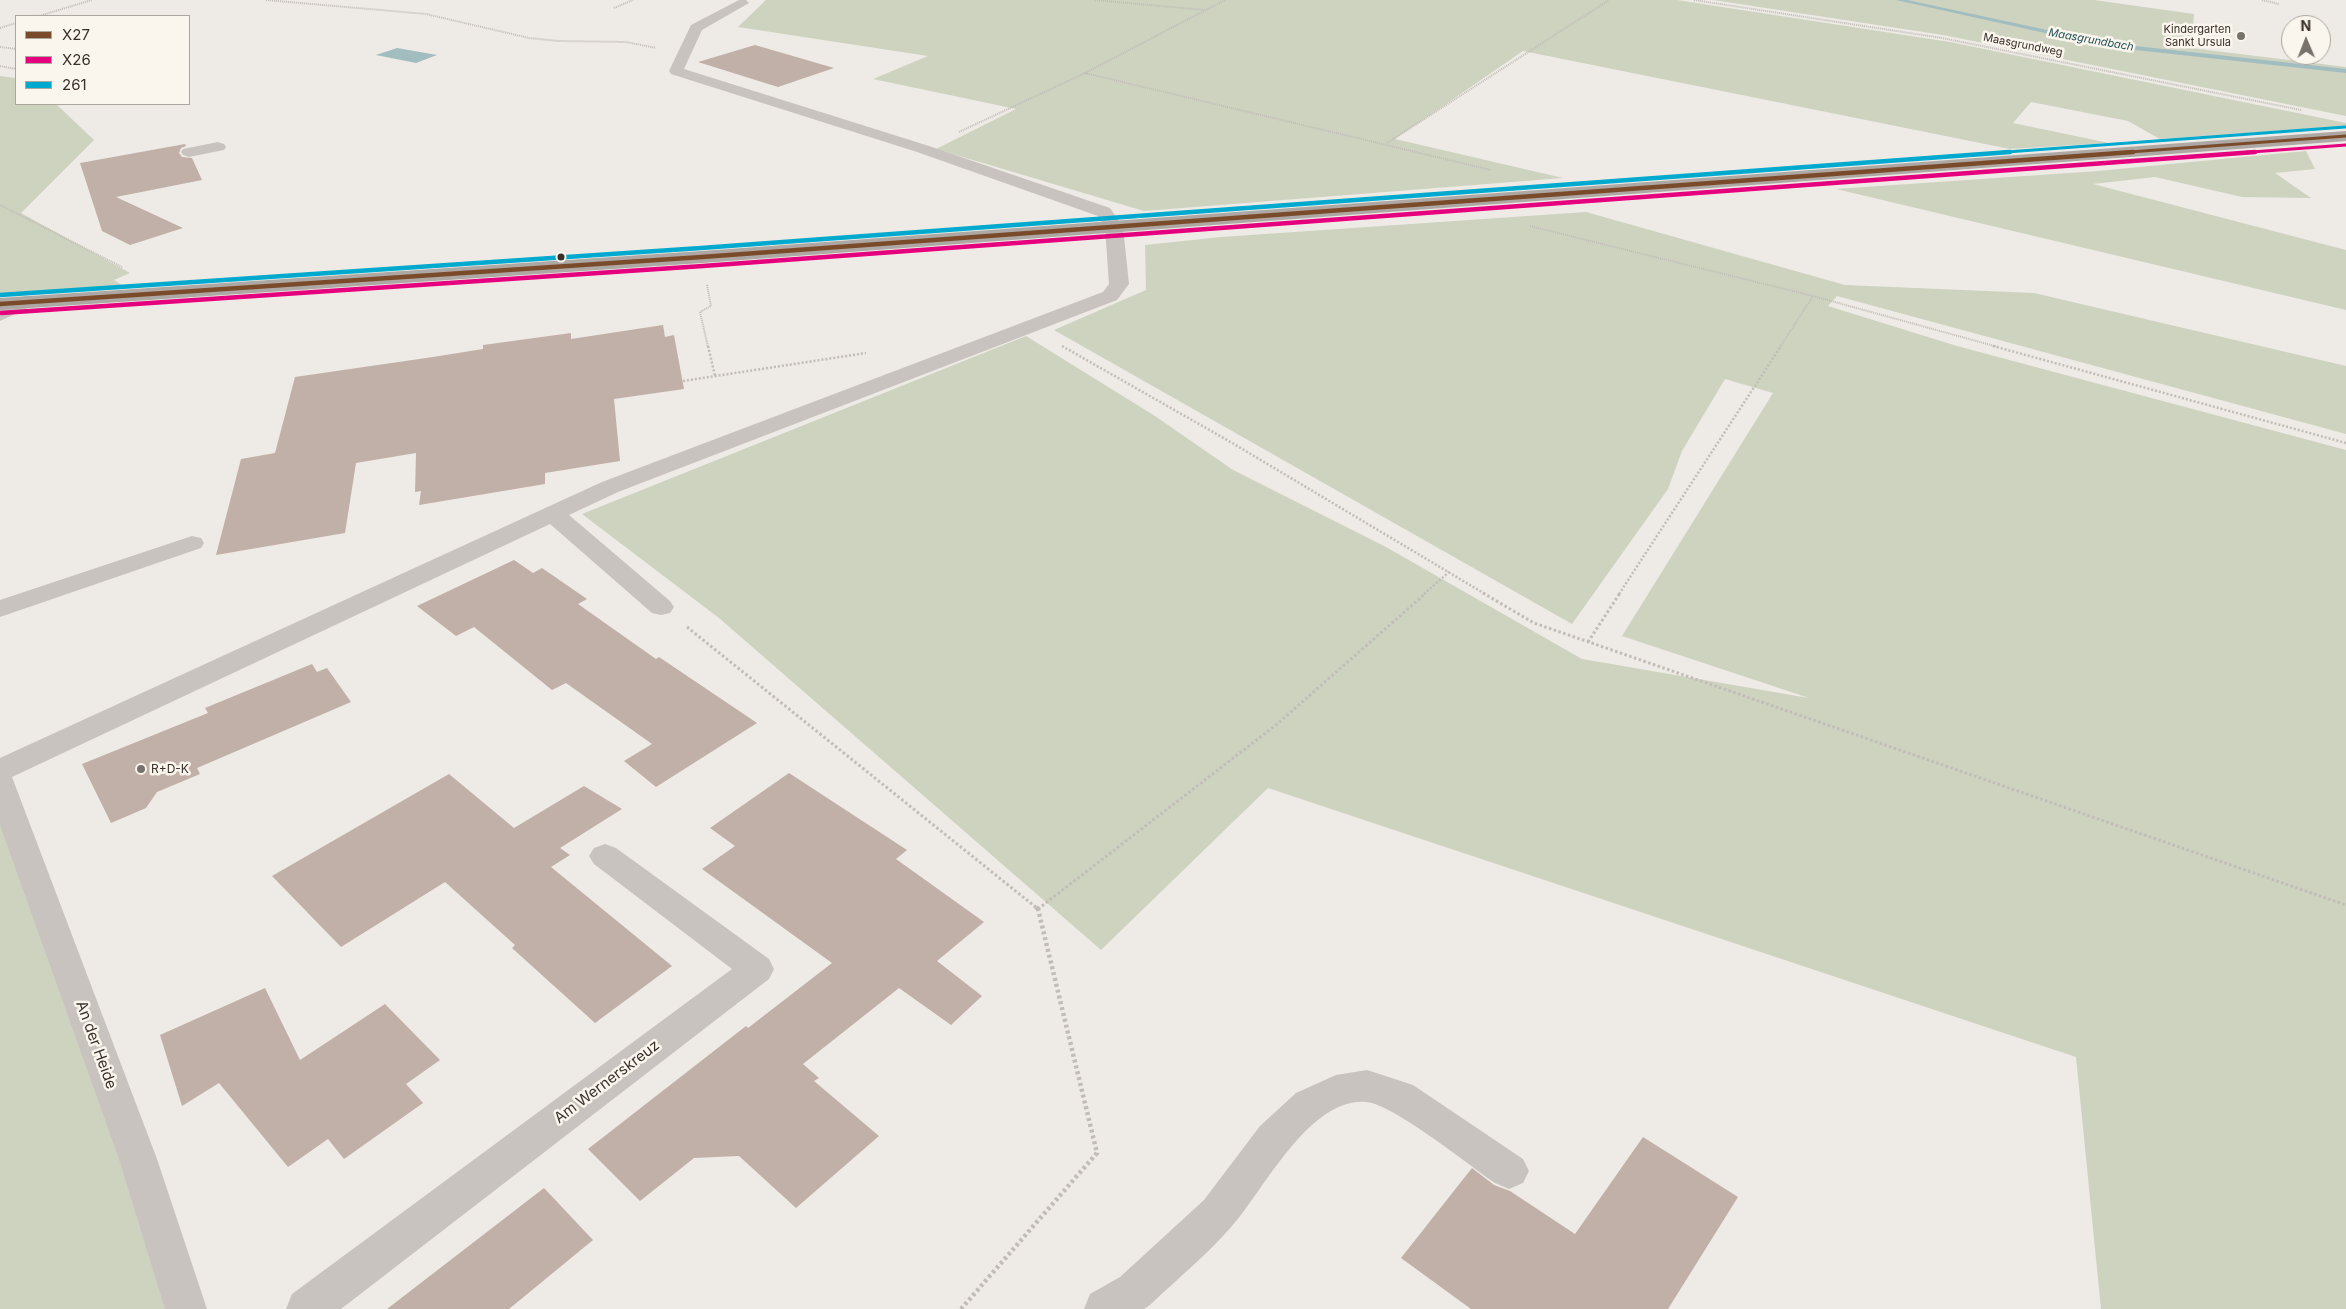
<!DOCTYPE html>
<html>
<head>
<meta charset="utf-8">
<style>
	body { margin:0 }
	#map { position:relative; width:2346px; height:1309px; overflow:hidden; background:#eeeae5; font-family:Inter,sans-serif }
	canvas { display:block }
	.legend { position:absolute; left:15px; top:15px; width:175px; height:90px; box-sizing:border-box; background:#faf5ed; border:1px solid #ada69f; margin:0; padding:6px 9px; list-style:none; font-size:15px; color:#39302b }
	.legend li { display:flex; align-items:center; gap:10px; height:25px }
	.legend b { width:25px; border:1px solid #ada69f }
	.north { position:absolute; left:2281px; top:15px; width:50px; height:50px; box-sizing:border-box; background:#faf5ed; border:1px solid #ada69f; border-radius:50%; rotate:359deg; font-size:14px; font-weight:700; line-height:20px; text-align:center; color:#39302b }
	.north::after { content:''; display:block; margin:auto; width:18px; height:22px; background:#78716c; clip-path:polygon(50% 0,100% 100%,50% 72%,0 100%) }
</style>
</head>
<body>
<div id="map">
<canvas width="2346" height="1309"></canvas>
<ul class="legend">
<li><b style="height:6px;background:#7a4b2a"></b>X27</li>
<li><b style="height:6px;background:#e5007d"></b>X26</li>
<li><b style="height:6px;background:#00a9ce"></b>261</li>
</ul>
<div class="north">N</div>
</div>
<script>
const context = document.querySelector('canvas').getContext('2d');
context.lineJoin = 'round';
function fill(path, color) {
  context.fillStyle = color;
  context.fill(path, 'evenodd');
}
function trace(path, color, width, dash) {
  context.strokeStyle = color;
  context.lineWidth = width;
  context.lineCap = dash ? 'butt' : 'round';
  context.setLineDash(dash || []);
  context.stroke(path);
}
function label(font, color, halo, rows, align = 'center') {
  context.font = font + ' Inter,sans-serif';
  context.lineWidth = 5;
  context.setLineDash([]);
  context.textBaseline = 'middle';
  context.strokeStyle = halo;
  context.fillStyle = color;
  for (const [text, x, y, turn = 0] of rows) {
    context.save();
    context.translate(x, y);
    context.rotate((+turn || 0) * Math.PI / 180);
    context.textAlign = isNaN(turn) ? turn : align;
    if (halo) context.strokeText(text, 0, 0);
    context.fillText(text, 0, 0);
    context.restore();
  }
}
const green = new Path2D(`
	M766,0H1677L1950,42L2346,123V126L2160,139L2128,121L2031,102L2013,123L2109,143L2010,149L1523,51L1395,139L1563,178L1144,211L936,149L1016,109L873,79L928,56L738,27Z
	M1713,0H2094L2194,14L2191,48L2346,67V116L1943,35Z
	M0,76L16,78V104H56L94,140L21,213L130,273L114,280L125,287L0,296Z
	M2306,151L2315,169L2275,173L2311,198L2242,197L2155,177L2093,184L2346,250V310L1836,189L2098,171Z
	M1586,212L1845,285L2034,293L2346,366V434L1837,296L1828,306L1957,346L2346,450V1309H2101L2076,1057L1268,788L1101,950L719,618L582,514L1026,336L1155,416L1233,470L1386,547L1582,659L1809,698L1622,636L1773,393L1725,379L1682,451L1668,489L1572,624L1054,330L1146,290L1145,245L1221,237Z
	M0,814L176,1309H0Z`);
const water = new Path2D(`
	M397,48L437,55L416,63L376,55Z`);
const stream = new Path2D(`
	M1896,0H1907L2108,43L2346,69V73L2108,47Z`);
const building = new Path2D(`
	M755,45L834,68L778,87L698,62Z
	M185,144L186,146L181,148L179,153L182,157L192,158L202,180L116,197L183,228L130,245L102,231L80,163Z
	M663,325L665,337L674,335L684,389L614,399L620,461L545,473V484L419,505L421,491L415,492L416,453L356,463L345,533L216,555L241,459L275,453L295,377L433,357L483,349V345L571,333V339Z
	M514,560L533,573L542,568L587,599L578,604L656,659L659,657L757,723L656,787L624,761L652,744L566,683L552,690L474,627L456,636L417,606Z
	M312,664L317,672L327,668L351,702L197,768L200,774L157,792L146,808L111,823L82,764L208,713L205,708Z
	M789,773L907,850L896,859L984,922L937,961L982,996L951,1025L899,988L803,1064L819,1078L814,1081L879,1136L796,1208L739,1156L694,1158L640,1201L588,1149L746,1026L748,1028L832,963L702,869L735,846L710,828Z
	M449,774L514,828L584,786L622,809L560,848L570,855L551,867L672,966L595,1023L512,948L515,945L445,882L341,947L272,876Z
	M265,988L300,1060L385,1004L440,1060L406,1084L423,1103L344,1159L328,1139L288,1167L219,1083L182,1106L160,1035Z
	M1643,1137L1738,1197L1668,1309H1471L1401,1258L1472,1168L1494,1185L1510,1191L1575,1234Z
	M544,1188L593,1240L509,1309H387Z`);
const pathFar3 = new Path2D(`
	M266,0L426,14L529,38L559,41L626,42L656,48
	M1095,0L1204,10
	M1694,0L1942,38L2301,110
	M2262,0L2279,4
	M614,8L633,0
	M39,16L92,0
	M0,28L16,23
	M0,47L16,49
	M0,66L16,69
	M1085,73L1491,170
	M959,132L1085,73L1225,0
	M1387,143L1609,0
	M0,205L122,267
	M1530,226L1813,296L1998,347
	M707,285L711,306L700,312L708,347
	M1780,347L1813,296`);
const pathFar2 = new Path2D(`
	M708,346L715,376
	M1062,346L1234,444L1485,594
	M1993,346L2346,443
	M683,381L866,353
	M1424,594L1449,572
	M1619,594L1781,346`);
const pathFar1 = new Path2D(`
	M1483,593L1534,623L2346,905
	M687,627L1038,909
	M1588,642L1620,593
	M1038,909L1276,725L1426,593`);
const path = new Path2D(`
	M1036,907L1038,909
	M961,1309L1097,1153L1038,909L1040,907`);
const minor = new Path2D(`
	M739,0H746L749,3L702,30L684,69L929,146L1110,208L1123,227L1129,284L1117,300L618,492L569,515L670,601L674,607L670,613L661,615L652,613L550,524L12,777L157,1159L207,1309H165L119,1159L0,825V758L602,482L1103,292L1109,284L1105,227L1098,216L917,152L671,74L669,71L691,25Z
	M218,142L224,144L226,147L224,150L189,157L183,155L181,152L183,149Z
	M25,296L32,298L35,302L32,306L0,321V307Z
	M192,536L201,538L204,543L201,548L0,617V600Z
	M605,844L616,848L769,959L774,969L769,979L341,1309H286L292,1294L732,969L594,864L589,856L594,848Z
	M1367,1070L1413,1085L1523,1159L1529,1171L1523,1183L1509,1189L1495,1183C1470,1166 1394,1105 1367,1102C1310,1096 1264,1190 1232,1226C1208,1254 1177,1279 1150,1305L1144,1309H1084L1090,1294L1120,1277L1204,1200L1260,1126L1296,1093L1336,1075Z`);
const major = new Path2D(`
	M2346,131V141L702,263L0,310V298L702,251Z`);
const bus1Far1 = new Path2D(`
	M2116,153L2346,136`);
const bus1 = new Path2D(`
	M0,304L702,257L2133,152`);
const bus2Far1 = new Path2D(`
	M2238,153L2346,145`);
const bus2 = new Path2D(`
	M1,313L703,266L2255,152`);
const bus3Far1 = new Path2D(`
	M1993,153L2345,127`);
const bus3 = new Path2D(`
	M0,295L701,248L2010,152`);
const markers = [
	[2241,36,5,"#78716c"],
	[561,257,4.5,"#39302b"],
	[141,769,5,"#78716c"]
];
const farPoinames = [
	["Kindergarten",2231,30],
	["Sankt Ursula",2231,43]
];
const farWaternames = [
	["Maasgrundbach",2091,40,10]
];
const farStreetnames = [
	["Maasgrundweg",2023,45,11]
];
const poiNames = [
	["R+D-K",151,769]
];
const nearStreetnames = [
	["An der Heide",96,1045,70],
	["Am Wernerskreuz",607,1082,-37]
];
fill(green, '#ced3c0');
fill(water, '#a2bdbf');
fill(stream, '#a2bdbf');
fill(building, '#c1b0a7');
trace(pathFar3, '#c1bcb6', 2, [1, 1]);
trace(pathFar2, '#c1bcb6', 2.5, [2, 2]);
trace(pathFar1, '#c1bcb6', 3, [2.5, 2.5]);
trace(path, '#c1bcb6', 4.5, [3, 3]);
fill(minor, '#c8c3be');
fill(major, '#ada8a3');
trace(bus1Far1, '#7a4b2a', 3);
trace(bus1, '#7a4b2a', 4.5);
trace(bus2Far1, '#e5007d', 3);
trace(bus2, '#e5007d', 4.5);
trace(bus3Far1, '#00a9ce', 3);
trace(bus3, '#00a9ce', 4.5);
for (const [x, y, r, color] of markers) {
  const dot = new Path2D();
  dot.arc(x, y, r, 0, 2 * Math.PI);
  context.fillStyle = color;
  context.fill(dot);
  trace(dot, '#faf5ed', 2);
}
label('11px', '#39302b', '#faf5ed', farPoinames, 'right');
label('italic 11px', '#225259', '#faf5ed', farWaternames);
label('11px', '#39302b', '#faf5ed', farStreetnames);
label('12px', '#39302b', '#faf5ed', poiNames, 'left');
label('15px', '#39302b', '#faf5ed', nearStreetnames);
</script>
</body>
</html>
